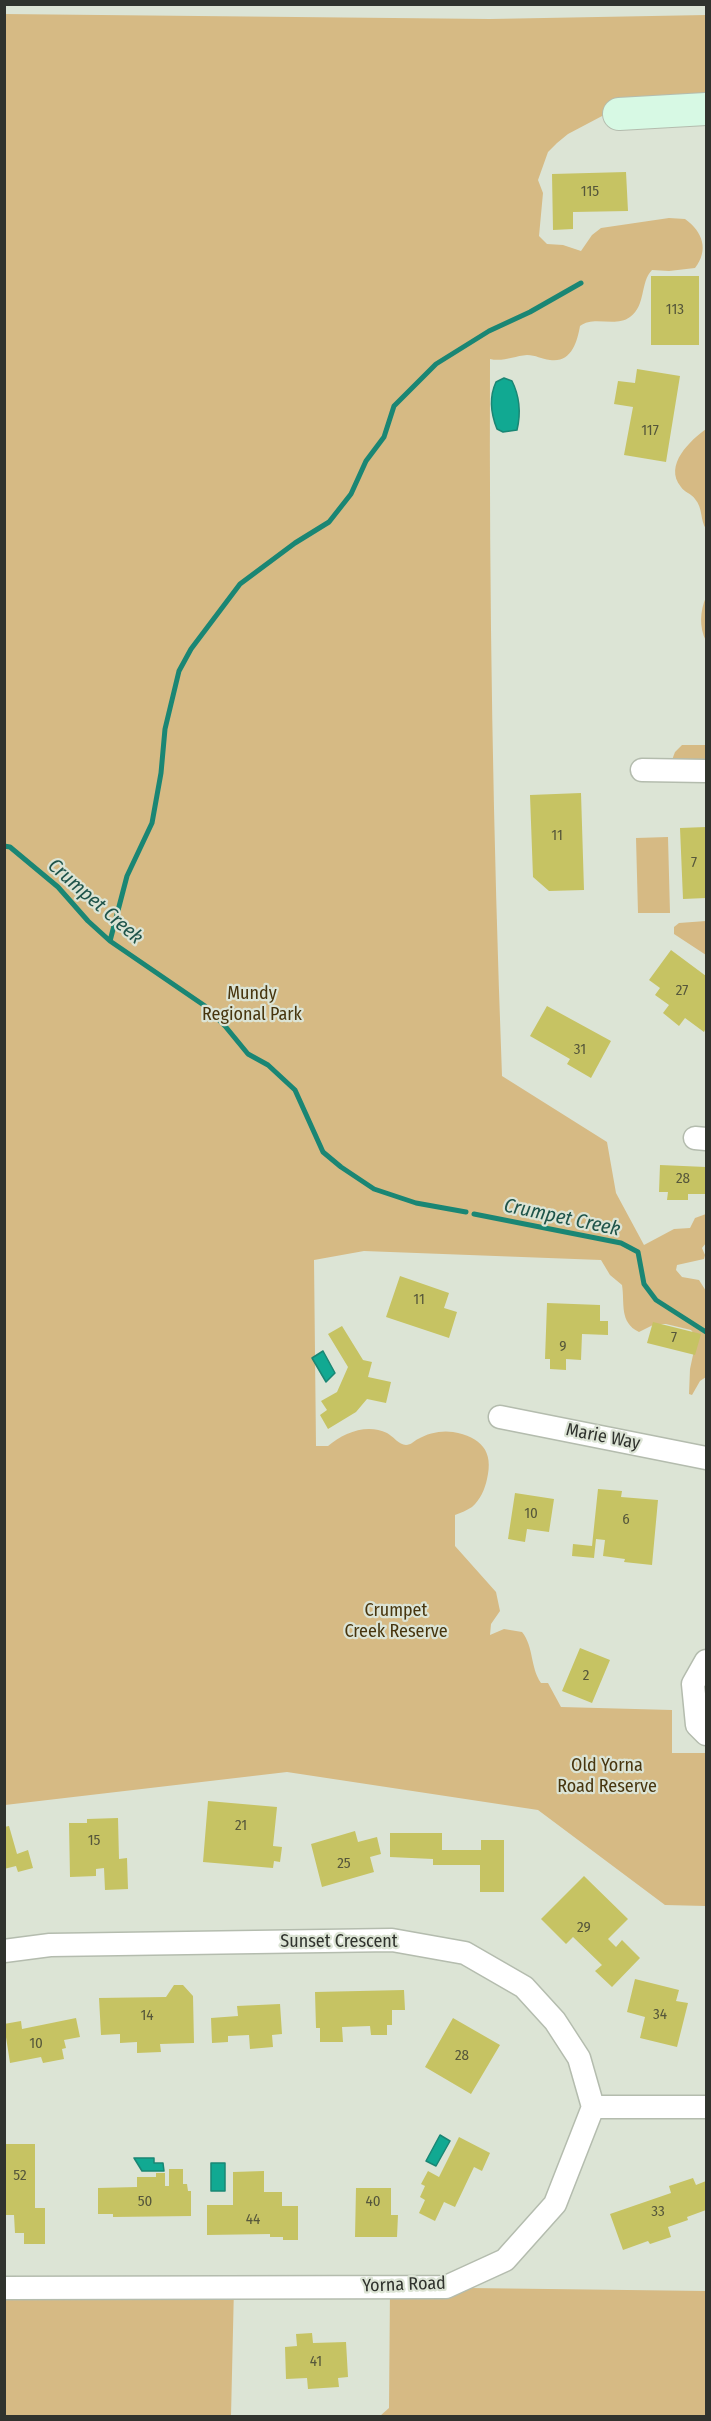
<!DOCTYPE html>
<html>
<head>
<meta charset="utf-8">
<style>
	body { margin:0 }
	#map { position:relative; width:711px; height:2421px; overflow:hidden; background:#dce4d5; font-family:"Fira Sans Condensed",sans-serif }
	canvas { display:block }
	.frame { position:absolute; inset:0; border:6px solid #30332e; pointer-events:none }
</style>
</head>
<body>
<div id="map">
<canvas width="711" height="2421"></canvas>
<div class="frame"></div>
</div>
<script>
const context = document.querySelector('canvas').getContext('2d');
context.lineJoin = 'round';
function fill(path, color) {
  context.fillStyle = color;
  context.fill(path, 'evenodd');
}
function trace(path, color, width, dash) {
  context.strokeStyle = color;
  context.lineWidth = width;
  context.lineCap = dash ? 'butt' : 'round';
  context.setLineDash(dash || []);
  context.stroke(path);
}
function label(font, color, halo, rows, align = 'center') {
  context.font = font + ' "Fira Sans Condensed",sans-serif';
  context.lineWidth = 4.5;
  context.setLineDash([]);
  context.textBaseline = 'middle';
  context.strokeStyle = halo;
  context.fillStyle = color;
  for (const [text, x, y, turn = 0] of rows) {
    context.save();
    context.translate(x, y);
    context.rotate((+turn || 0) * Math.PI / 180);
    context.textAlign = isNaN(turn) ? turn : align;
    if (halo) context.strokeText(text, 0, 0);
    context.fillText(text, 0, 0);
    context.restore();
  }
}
const green = new Path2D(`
	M4,14L490,19L706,15V109L604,115L568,134L557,143L548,152L538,180L543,193L539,236L547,244L563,245L581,251L592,235L601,228L669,218L685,219C703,232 709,250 695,268L669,271L652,270C640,282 646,306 630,317C615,328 594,315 580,326C577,343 571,363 550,360C541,359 536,355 527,355C514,356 503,362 490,359C489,599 493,837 502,1076L607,1142L616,1193L644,1245L674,1229L690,1228L695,1218L706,1214V1243L702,1248L705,1255L704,1259L677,1265L676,1270L682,1277L699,1280L706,1291V1377L700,1381L692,1395L689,1394L690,1369L696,1341L695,1335L691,1330L666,1324H655L639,1332C619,1322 625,1304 622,1285L610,1275L601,1260L364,1251L314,1260L316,1446H328C343,1433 367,1423 387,1433C393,1436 399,1445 406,1445C411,1445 414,1441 418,1439C428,1433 442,1430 453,1432C481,1437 494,1451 487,1479C485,1489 480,1500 472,1507C467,1510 461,1513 455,1515V1546L496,1592L500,1611L491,1624L490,1635L504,1629L522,1632C534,1647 530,1667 541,1683H548L561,1707L672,1710V1753H706V1906L665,1905L538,1810L287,1772L5,1805Z
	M706,429V529C700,520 703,508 695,499C692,494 684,492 681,487C663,465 691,440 706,429Z
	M706,597V641C699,627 700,611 706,597Z
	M682,745H706V769L672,760L675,752Z
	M668,837L670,913H638L636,838Z
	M706,921V955L674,934V927L679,923Z
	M234,2287L231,2416H5L4,2288Z
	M390,2287L706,2291V2416H380L389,2408Z`);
const water = new Path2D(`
	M504,378L512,381C520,397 521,413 517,430L503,432L497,429C491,414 489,397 496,382Z
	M323,1351L335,1373L326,1382L312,1358Z
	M440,2135L450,2141L436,2166L426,2161Z
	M134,2158H154V2163H163L164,2171H142Z
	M211,2163H225V2191H211Z`);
const stream = new Path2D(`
	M4,846L10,847L58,887L88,921L110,941L205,1006L225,1026L248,1054L268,1065L295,1090L323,1152L341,1167L374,1189L416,1203L466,1212
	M110,941L127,876L152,823L161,773L165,729L179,671L191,649L240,584L295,543L329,522L351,494L366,461L384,437L394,406L436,364L489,331L530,312L581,283
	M474,1214L621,1243L638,1252L644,1284L656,1300L706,1332`);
const building = new Path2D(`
	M626,172L628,211L573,212V229L553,230L552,174Z
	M651,276H699V345H651Z
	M637,369L680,376L666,462L624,455L633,407L614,404L618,381L635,383Z
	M581,793L584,890L549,891L533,877L530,795Z
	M706,827V898L683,899L680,828Z
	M671,950L706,976V1028L704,1032L685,1018L679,1026L663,1013L669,1005L655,995L660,988L649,980Z
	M547,1006L611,1041L591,1078L567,1064L570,1059L530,1036Z
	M660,1165L706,1167V1194H688V1200H667L668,1192H659Z
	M400,1276L449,1293L444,1308L457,1312L449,1338L386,1317Z
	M547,1303L600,1305V1321H608V1335L582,1334L581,1360L566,1359V1370L550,1369V1359H545Z
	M653,1322L701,1334L695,1355L647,1343Z
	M342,1326L363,1360L372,1362L368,1377L391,1382L386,1403L367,1399L356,1412L328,1429L320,1415L327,1410L321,1401L337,1392L348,1367L328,1334Z
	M598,1489L622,1491L621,1497L658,1500L652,1565L624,1562L625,1559L603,1556L605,1540L596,1539L594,1558L572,1556L573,1544L592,1546Z
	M515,1493L554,1499L549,1532L527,1529L525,1542L508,1539Z
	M580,1648L610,1660L592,1703L562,1691Z
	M208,1801L277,1807L273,1846L282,1847L280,1862L274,1861L273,1868L203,1862Z
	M118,1818L119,1859L127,1858L128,1889L105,1890L104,1868L96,1869V1876L70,1877L69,1823H87V1819Z
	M9,1826L17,1854L28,1850L33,1868L18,1872L16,1866L4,1869V1827Z
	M355,1831L358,1842L377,1837L381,1854L370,1857L374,1872L322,1887L311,1844Z
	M390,1833H442V1850H481V1840H504V1892H480V1865H433V1859L390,1857Z
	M584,1876L628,1919L608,1939L616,1947L622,1940L640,1958L612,1987L595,1971L602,1965L573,1937L566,1944L541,1919Z
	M635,1979L679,1990L676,2001L688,2003L677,2047L640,2038L645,2017L627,2012Z
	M174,1985H183L193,1996L194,2043L160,2044L161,2052L137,2053V2042L120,2043V2034L101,2035L99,1998L166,1997Z
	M404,1990L405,2010H392V2025H387V2035H371L370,2026L342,2027L343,2042H320V2028H316L315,1992Z
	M280,2004L282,2034L272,2035L273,2047L250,2049L249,2035L228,2036V2042L212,2043L211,2018L238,2016L237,2006Z
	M76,2018L80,2037L64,2040L66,2048L62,2049L64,2059L43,2063L41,2057L10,2063L4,2024L21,2021L22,2029Z
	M453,2018L500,2045L471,2094L425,2067Z
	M459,2137L490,2153L482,2171L474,2167L455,2207L444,2202L435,2221L419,2213L425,2200L420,2197L425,2186L421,2184L428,2171L439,2177Z
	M4,2144H35V2208H45V2244H24V2233H15L14,2215H4Z
	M169,2169H183V2184H187L188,2191H191V2216L113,2217V2214H98V2188L137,2187V2177H156V2173H165V2186H169Z
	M264,2171V2192H282V2206H298V2240H283V2237H270V2234L207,2235V2205H233V2172Z
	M693,2178L696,2185L706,2181V2210L687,2217L688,2220L668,2227L671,2237L650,2244L648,2241L623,2250L610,2214L671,2193L669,2186Z
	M356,2188H391V2215H398L397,2237H355Z
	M312,2333L313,2343L346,2342L348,2377L338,2378L339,2387L308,2389L307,2378L286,2379L285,2347L297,2346L296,2334Z`);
const street = new Path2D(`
	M642,770L706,771
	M695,1138L706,1139
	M500,1417L706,1458
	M706,1661L693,1684L697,1725L706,1734
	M4,1951L50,1945L392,1940L465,1953L524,1987L555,2021L579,2058L593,2107
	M4,2288L446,2287L505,2260L555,2204L593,2107H706`);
const secondary = new Path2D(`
	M619,114L706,109`);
const numberNames = [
	["115",590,192],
	["113",675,310],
	["117",650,431],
	["11",557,836],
	["7",694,863],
	["27",682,991],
	["31",580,1050],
	["28",683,1179],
	["11",419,1300],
	["7",674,1338],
	["9",563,1347],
	["10",531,1514],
	["6",626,1520],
	["2",586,1676],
	["21",241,1826],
	["15",94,1841],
	["25",344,1864],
	["29",584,1928],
	["34",660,2015],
	["14",147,2016],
	["10",36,2044],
	["28",462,2056],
	["52",20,2176],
	["50",145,2202],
	["40",373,2202],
	["33",658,2212],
	["44",253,2220],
	["41",316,2362]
];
const parkNames = [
	["Mundy",252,994],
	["Regional Park",252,1015],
	["Crumpet",396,1611],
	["Creek Reserve",396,1632],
	["Old Yorna",607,1766],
	["Road Reserve",607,1787]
];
const streetNames = [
	["Marie Way",603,1437,11],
	["Sunset Crescent",339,1942],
	["Yorna Road",404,2285,-2]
];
const waterNames = [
	["Crumpet Creek",95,902,41],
	["Crumpet Creek",562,1218,12]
];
fill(green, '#d6ba84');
fill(water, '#11a992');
trace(water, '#1a8674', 1.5);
trace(stream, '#1a8674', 5);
fill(building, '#c6c363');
trace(street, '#b4bcae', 25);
trace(secondary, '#b4bcae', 34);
trace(street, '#fff', 22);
trace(secondary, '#d7f9e4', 32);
label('15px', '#56573b', null, numberNames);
label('18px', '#47350e', '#dce4d5', parkNames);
label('18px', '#30332e', '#dce4d5', streetNames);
label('italic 20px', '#1f544a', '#dce4d5', waterNames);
</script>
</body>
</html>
